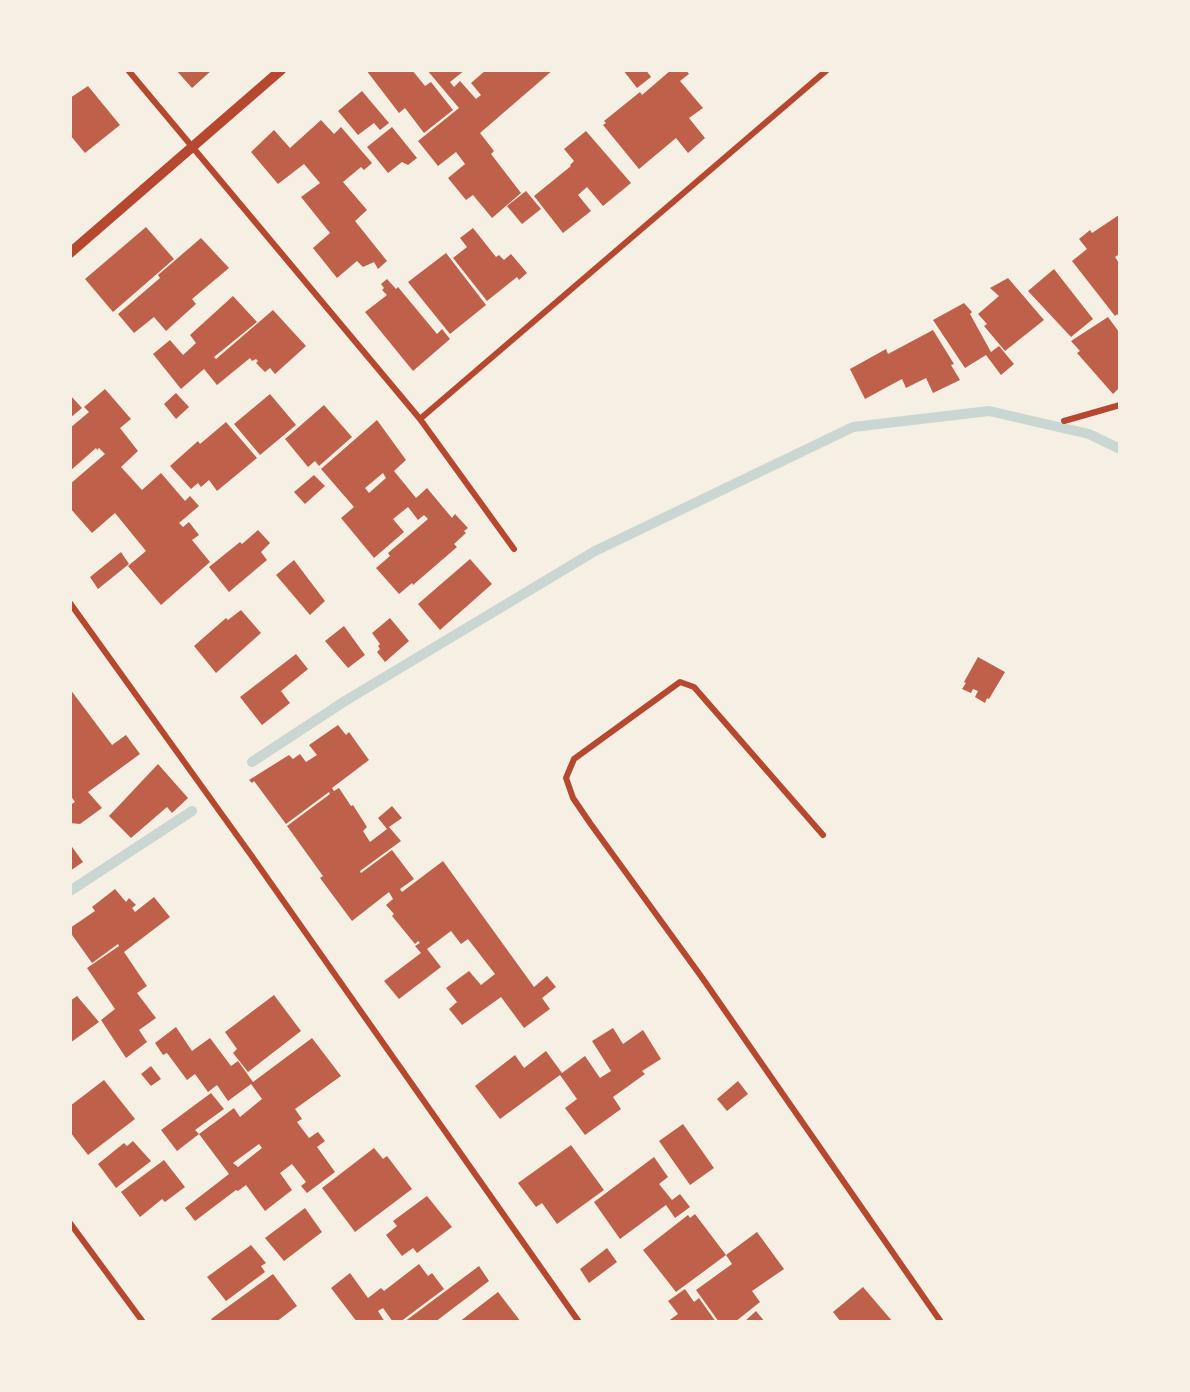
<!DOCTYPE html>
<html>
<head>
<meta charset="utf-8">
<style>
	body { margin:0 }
	#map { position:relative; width:1190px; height:1392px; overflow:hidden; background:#f6efe4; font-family:"Source Sans 3",sans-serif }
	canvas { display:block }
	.frame { position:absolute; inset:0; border:72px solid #f6efe4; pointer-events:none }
</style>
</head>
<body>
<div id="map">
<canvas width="1190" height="1392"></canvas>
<div class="frame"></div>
</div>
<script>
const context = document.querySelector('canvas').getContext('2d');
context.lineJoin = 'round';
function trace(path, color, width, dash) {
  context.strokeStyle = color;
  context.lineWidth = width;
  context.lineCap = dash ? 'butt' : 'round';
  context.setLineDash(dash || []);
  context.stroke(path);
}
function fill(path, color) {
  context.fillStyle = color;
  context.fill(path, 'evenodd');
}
const stream = new Path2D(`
	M252,762L345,701L595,551L853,427L989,411L1089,434L1120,449
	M70,891L192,811`);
const building = new Path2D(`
	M176,70H212L192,88Z
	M366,70H412L425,86L431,82L453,110L424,133L405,108L399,113Z
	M427,70H465L450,82L454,87L460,81L476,99L481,95L471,83L486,70H553L480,133L494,151L491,154L521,193L492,218L473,195L466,200L448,178L465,164L456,152L438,166L418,141L459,108Z
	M623,70H646L651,77L637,88Z
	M671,70H686L689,74L680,81L703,108L689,118L705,138L688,153L676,138L639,169L603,125L606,123L604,121L640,92L642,95Z
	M88,86L120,125L85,153L70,135V98Z
	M362,91L389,123L380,130L374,123L358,135L338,111Z
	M321,120L334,134L341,127L372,163L364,170L361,167L343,182L367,210L355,221L387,261L378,269L374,262L363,267L357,261L337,278L313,248L330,233L301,197L320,183L304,164L278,184L251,152L274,130L290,148Z
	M392,127L417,158L408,165L402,162L388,173L367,147Z
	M586,131L631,183L603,206L587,187L578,195L591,211L563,233L534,196L571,166L570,165L574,161L564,149Z
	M526,191L541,209L522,224L507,206Z
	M1119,215V257L1118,255L1115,257L1119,263V317L1117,314L1115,316L1072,261L1087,249L1079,239L1090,230L1092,233Z
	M146,227L174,259L113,312L85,279Z
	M473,228L496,257L499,255L504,260L511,254L527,273L519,280L517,277L487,301L453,258L467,247L460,238Z
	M201,238L229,268L192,299L196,304L166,331L154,317L134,333L118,314L160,278L158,275Z
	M446,253L486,305L450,334L408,282Z
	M1054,269L1093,319L1071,337L1028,291Z
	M1008,278L1044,320L1005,351L984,326L987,324L978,314L999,296L990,288Z
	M387,279L396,289L398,287L437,334L442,329L450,339L413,371L365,312L387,295L382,290L384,288L381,284Z
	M233,296L257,322L214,357L216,359L273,310L306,346L275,374L270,368L265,372L256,363L258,361L256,359L252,361L250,358L217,385L204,369L181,389L153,354L170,340L183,355L196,343L190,335Z
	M964,303L972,312L970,314L991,352L999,346L1014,364L1001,375L986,355L965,368L933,320Z
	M1108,317L1119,332V388L1113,394L1077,353L1080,351L1071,341Z
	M933,330L954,364L951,365L960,380L933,393L926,378L906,388L902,379L865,399L850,369L886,349L888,354Z
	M105,389L131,419L120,428L138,451L121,467L142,490L161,473L185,501L190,496L199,506L179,523L183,527L189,522L199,535L192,540L210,562L161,605L128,566L146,551L115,513L92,533L70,508V484L105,454L99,448L97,450L96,448L70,471V428L89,412L84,407Z
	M176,393L189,407L176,419L164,404Z
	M270,394L296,425L260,455L234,424Z
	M70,395L82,408L70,418Z
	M324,405L352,437L319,466L315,461L308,467L285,439Z
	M377,420L406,460L394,471L416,498L427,488L452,518L455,514L468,528L464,531L466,533L454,544L457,547L413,585L412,583L399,594L376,568L390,556L388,553L428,519L424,515L418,520L408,507L393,519L404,532L374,558L341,518L354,507L321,469ZM383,473L386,478L369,493L365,488Z
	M226,422L257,458L217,491L209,480L201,487L198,483L191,489L170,466L198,441L200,444Z
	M314,475L325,486L305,504L294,492Z
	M258,530L270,543L261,552L267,560L229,592L209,567L240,542L242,544Z
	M121,552L129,564L98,589L90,577Z
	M470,559L492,584L440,630L418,604Z
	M294,560L325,601L310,615L276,575Z
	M241,610L261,633L216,673L194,646L226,618L228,620Z
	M390,618L409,641L385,662L377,652L380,649L378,646L380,644L372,633Z
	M344,626L365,655L348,668L325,641Z
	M296,654L308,669L281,691L290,703L262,725L240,697Z
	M978,657L1005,672L989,699L987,698L985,703L975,697L978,691L973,689L971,693L962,689L966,683L964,682Z
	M70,689L112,745L126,735L140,754L88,792L102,808L80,824L70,823V805L75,802L70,795Z
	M338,725L346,735L349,732L369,760L332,788L334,791L339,788L351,806L353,805L367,827L363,831L370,842L387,829L378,818L392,806L402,818L389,827L401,841L360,871L361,873L392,850L414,879L400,889L402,892L443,861L534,987L547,976L556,987L542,998L550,1009L524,1028L501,997L462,1025L449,1009L457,1002L446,988L469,971L481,985L495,974L468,939L461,944L451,931L427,949L441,967L399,999L384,981L421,953L415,946L420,943L418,941L415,944L392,916L394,914L386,905L393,899L389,892L352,921L320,878L323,876L287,826L330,794L329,792L286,824L254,781L252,783L249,780L289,755L293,759L300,754L306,762L317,755L309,745Z
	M158,764L188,798L172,813L167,807L131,838L109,816Z
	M70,844L83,862L70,871Z
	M115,889L126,902L129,898L136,905L132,908L135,912L154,897L170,917L124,952L147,986L137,993L156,1018L139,1030L147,1042L126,1058L101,1020L115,1009L87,968L119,946L118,944L92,963L70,932V928L95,911L92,907Z
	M274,995L301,1031L248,1072L233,1053L237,1049L225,1032Z
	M77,996L99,1022L70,1043V1001Z
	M176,1027L192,1051L210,1038L231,1066L238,1061L253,1082L312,1038L341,1076L295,1109L302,1119L297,1122L309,1138L318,1132L325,1141L317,1147L335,1172L307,1193L301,1186L306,1182L292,1164L280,1173L292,1190L265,1211L246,1185L238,1191L236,1190L195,1221L185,1208L229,1174L199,1134L177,1151L161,1130L211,1093L224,1109L195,1130L199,1134L234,1108L240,1117L262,1099L251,1084L228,1101L217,1085L208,1092L195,1074L187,1080L167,1053L163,1055L155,1043ZM259,1144L262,1148L238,1167L233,1163Z
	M613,1028L623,1044L643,1030L661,1059L642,1071L645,1074L613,1097L621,1109L585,1135L565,1108L577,1099L560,1075L500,1119L475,1086L515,1055L524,1068L546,1051L562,1073L585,1056L600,1078L611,1071L592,1041Z
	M151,1066L161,1079L151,1086L141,1074Z
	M104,1080L135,1119L88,1155L70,1132V1106Z
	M738,1081L748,1094L727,1111L717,1099Z
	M683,1124L714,1168L690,1185L659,1141Z
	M133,1141L151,1161L116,1188L98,1164L124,1143L127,1146Z
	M571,1145L604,1190L557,1224L542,1203L536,1207L518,1183Z
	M374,1148L383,1159L387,1156L412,1189L355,1232L322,1188Z
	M654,1157L668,1177L659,1184L672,1200L680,1194L690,1207L675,1218L666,1205L620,1239L594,1202Z
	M164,1160L185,1187L165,1202L162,1199L140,1217L121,1192Z
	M427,1196L452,1227L417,1253L413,1248L402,1256L386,1235L397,1226L393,1221Z
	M305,1208L322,1232L284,1261L265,1238Z
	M695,1214L726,1255L676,1292L643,1250L688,1215L690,1218Z
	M757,1232L784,1269L752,1291L760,1302L735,1322H719L696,1290L732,1264L726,1255Z
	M251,1245L266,1263L261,1266L265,1272L226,1301L207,1277Z
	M607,1248L617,1262L589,1283L580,1269Z
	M419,1264L428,1276L432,1273L444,1289L400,1322H393L383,1308L378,1311L385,1322H357L331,1288L350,1273L368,1298L381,1288L384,1291Z
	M479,1266L489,1281L435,1322H404Z
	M273,1274L297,1306L276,1322H213L211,1319Z
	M863,1287L893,1322H841L833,1312Z
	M685,1289L694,1302L699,1298L716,1322H667L678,1314L668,1301Z
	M498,1292L521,1322H459Z
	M756,1311L765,1322H744Z`);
const minor = new Path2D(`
	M128,70L420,419L514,549
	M420,419L827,70
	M1064,421L1120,405
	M70,603L251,855L579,1322
	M823,835L694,687L680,682L574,759L566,778L573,798L590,823L703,979L941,1322
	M70,1223L143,1322`);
const tertiary = new Path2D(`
	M70,253L281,70`);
trace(stream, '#c9d6d2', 10);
fill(building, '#bf614a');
trace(minor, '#b5482f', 6);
trace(tertiary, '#b5482f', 10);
</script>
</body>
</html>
